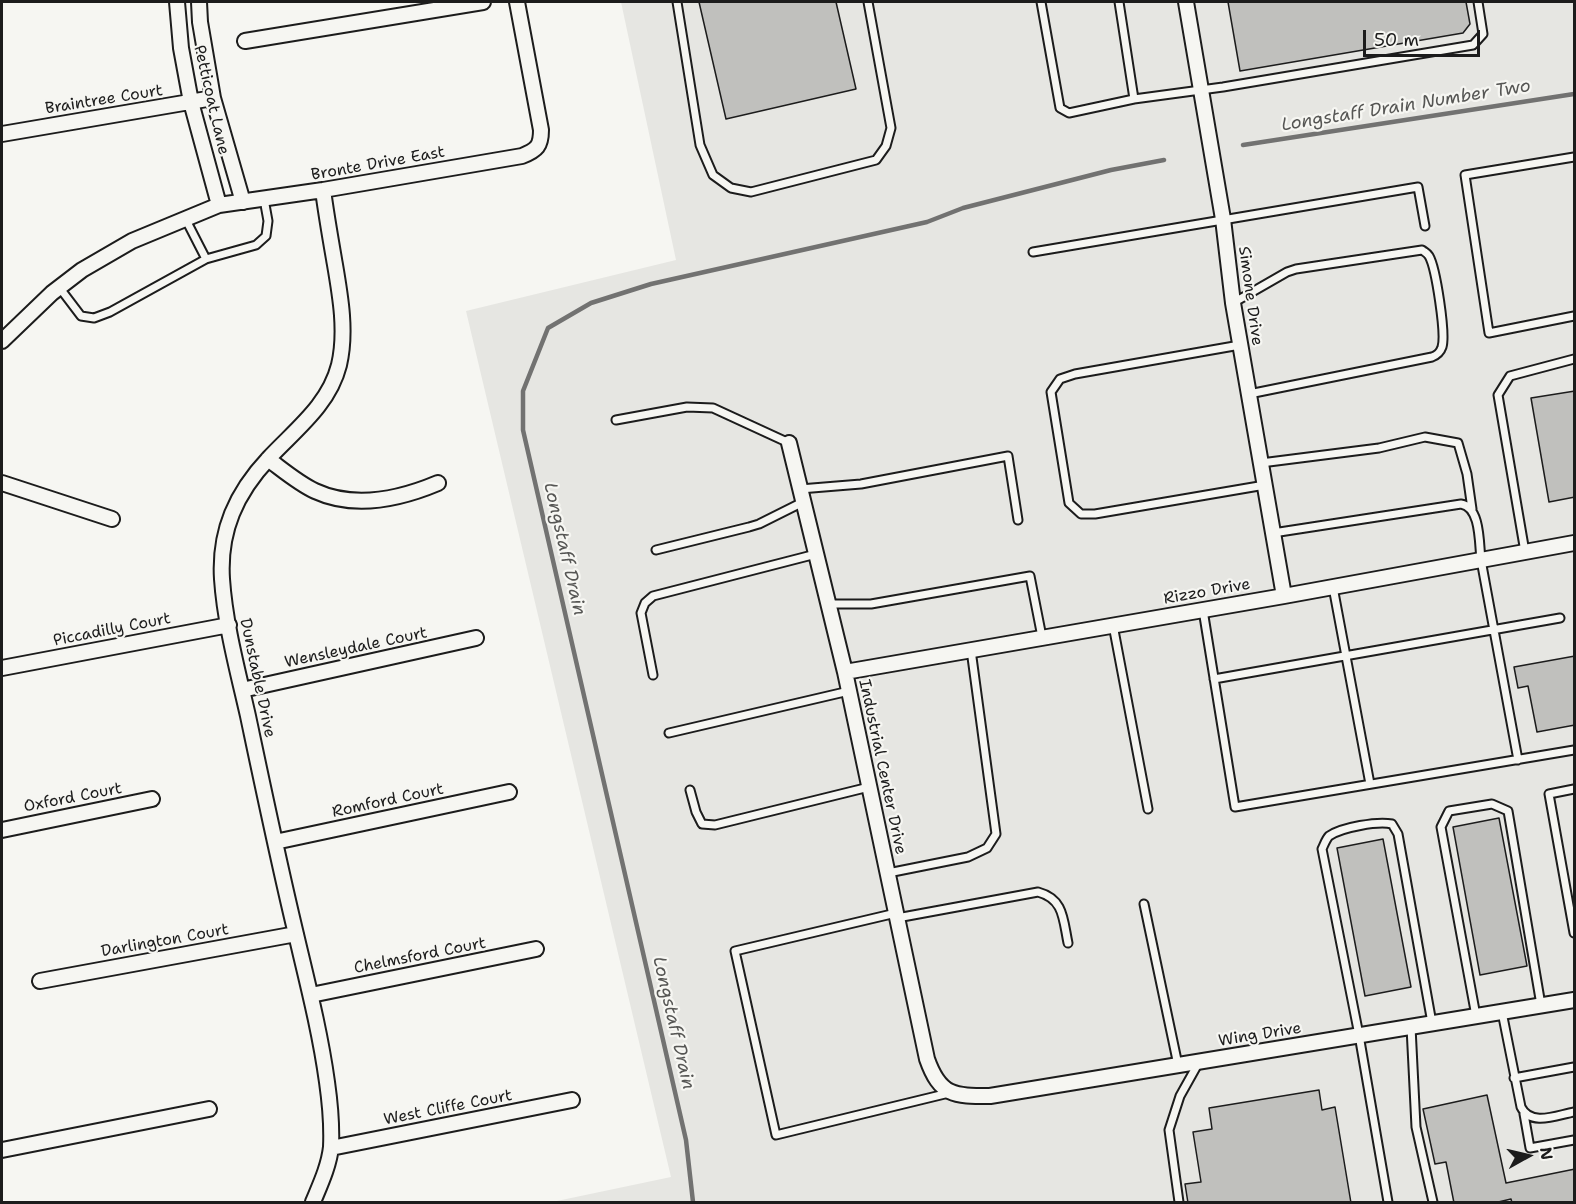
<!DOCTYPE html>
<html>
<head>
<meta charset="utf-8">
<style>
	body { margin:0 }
	#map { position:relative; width:1576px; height:1204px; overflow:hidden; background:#f6f6f2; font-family:"Shantell Sans",sans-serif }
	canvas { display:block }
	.frame { position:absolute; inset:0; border:3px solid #1c1c1c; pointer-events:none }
	.north { position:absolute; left:1498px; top:1126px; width:60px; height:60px; -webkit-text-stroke:4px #f6f6f2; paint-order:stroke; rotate:82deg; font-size:16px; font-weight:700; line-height:24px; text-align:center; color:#1c1c1c }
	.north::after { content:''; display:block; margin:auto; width:21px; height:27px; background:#1c1c1c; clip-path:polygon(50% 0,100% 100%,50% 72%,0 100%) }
	.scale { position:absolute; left:1363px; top:30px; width:117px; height:27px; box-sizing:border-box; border:3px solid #1c1c1c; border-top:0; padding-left:8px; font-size:18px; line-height:21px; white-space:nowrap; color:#1c1c1c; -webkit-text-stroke:4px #f6f6f2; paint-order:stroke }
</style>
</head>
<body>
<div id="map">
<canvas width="1576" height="1204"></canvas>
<div class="frame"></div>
<div class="north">N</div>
<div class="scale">50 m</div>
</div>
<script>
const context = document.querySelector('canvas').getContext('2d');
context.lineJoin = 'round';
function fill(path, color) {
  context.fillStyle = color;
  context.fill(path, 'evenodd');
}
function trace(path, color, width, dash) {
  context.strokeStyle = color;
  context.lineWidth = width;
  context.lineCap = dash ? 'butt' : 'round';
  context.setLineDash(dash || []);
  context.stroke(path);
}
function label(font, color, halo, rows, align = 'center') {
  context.font = font + ' "Shantell Sans",sans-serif';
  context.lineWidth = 4.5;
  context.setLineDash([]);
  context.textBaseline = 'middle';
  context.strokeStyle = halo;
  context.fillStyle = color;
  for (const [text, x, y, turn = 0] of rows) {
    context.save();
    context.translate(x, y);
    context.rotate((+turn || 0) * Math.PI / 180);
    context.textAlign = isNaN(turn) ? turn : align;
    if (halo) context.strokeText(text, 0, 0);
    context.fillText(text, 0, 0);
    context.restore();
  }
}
const built = new Path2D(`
	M621,2H1574V1202H552L671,1177L466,311L676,260Z`);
const stream = new Path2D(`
	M1243,145L1574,94
	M693,1202L686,1140L523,430V391L548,328L591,303L651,284L927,222L963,208L1111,170L1164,160`);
const building = new Path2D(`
	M699,2H836L856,89L726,119Z
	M1228,2H1466L1470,24L1463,33L1240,71Z
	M1575,391V497L1549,502L1531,398Z
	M1575,656V725L1537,732L1528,686L1518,688L1514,667Z
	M1499,818L1527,966L1480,975L1453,827Z
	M1383,839L1411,987L1365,996L1337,848Z
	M1319,1090L1322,1110L1335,1107L1351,1203H1188L1185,1184L1201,1182L1193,1132L1212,1129L1209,1108Z
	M1487,1095L1506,1183L1575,1169V1203H1512L1511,1199L1494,1203H1454L1446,1162L1435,1164L1423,1109Z`);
const service = new Path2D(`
	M677,2L700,145L713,175L731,188L751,192L876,160L886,146L891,128L868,2
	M1041,2L1060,108L1069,113L1134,99L1223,87L1473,45L1483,34L1478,2
	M1119,2L1134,99
	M1574,157L1465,175L1489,333L1574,316
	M185,218L206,259
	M1033,252L1418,187L1425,226
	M59,287L81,316L94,318L110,312L206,259L256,245L266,236L268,221L264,199
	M1233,303L1287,272L1296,269L1422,250C1426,253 1426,252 1429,256C1436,268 1446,334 1442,347C1440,353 1437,355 1432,357L1249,394
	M1240,345L1075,374L1060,379L1051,392L1069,503L1081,514H1095L1265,485
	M616,420L687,407L713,408L789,443
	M1261,463L1379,448L1425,437L1458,443L1467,474L1472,509
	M800,489L861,484L1008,456L1018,520
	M1273,533L1461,504C1481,507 1479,544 1481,560L1518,760
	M656,550L749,527L759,524L803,502
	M1525,552L1498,395L1510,376L1574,359
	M1333,587L1370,784
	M828,604H871L1030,576L1042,637
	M1203,610L1235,807L1574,750
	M1113,625L1148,809
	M653,675L641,613L645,603L653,596L816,554
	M1214,679L1560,618
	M669,733L849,691
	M1574,789L1549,794L1574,933
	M690,790L696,812L702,824L715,825L869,787
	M888,873L968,857L987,848L996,834L971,650
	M1144,904L1178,1065
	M896,913L735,951L776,1135L949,1093
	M897,918L1038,892C1064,899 1063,919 1068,943
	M1502,1012L1521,1107C1531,1127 1557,1115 1574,1112
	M1476,1016L1441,827L1449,811L1492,804L1508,811L1541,1005
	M1411,1027L1416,1127L1433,1202
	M1514,1078L1574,1067
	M1524,1114L1530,1148L1574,1140
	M1179,1202L1169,1130L1180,1096L1199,1062
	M1388,1202L1359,1035L1322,849C1324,845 1326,839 1329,836C1342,827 1378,821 1392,824L1398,834L1432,1023`);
const minor = new Path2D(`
	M177,2L181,48L191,102L219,205
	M199,2L200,22L213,98L243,202
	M1186,2L1223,219L1233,303L1284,596
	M245,41L483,2
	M2,134L213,98
	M2,341L52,293L82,270L132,241L219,205L323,190L522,156C537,150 541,146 541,130L517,2
	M789,443L845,672L927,1059C940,1096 954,1096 990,1096L1574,1000
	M268,459C283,470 298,483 315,491C354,509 400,499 438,483
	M2,483L112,519
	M2,668L229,625
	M845,672L1284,596L1574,543
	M242,690L476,638
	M2,830L152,799
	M275,842L509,792
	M40,981L296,934
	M311,995L536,949
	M331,1148L572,1100
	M2,1150L209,1109
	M313,1202C320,1185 329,1166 331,1147C332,1125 330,1103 327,1082C320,1031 307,981 295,930C278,859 263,787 248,716C238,672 225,624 222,579C219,531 236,493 269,458C295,430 329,405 339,365C347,331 340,294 334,259C330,236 326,213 323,190`);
const streetNames = [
	["Braintree Court",104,100,-9],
	["Petticoat Lane",211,100,77],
	["Bronte Drive East",378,164,-10],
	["Simone Drive",1250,296,82],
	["Rizzo Drive",1207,592,-10],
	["Piccadilly Court",112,630,-11],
	["Wensleydale Court",356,648,-12],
	["Dunstable Drive",257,678,78],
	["Industrial Center Drive",882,767,78],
	["Oxford Court",73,798,-11],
	["Romford Court",388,801,-12],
	["Darlington Court",165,941,-10],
	["Chelmsford Court",420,956,-11],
	["Wing Drive",1260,1035,-9],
	["West Cliffe Court",448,1108,-11]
];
const waterNames = [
	["Longstaff Drain Number Two",1406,106,-9],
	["Longstaff Drain",564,549,77],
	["Longstaff Drain",673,1023,77]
];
fill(built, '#e6e6e2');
trace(stream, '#727271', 4.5);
fill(building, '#c0c0bd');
trace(building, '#1c1c1c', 1.5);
trace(service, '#1c1c1c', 11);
trace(minor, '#1c1c1c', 18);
trace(service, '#f6f6f2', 7);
trace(minor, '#f6f6f2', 14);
label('16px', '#1c1c1c', '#f6f6f2', streetNames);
label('italic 18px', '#565654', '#f6f6f2', waterNames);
</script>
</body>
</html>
